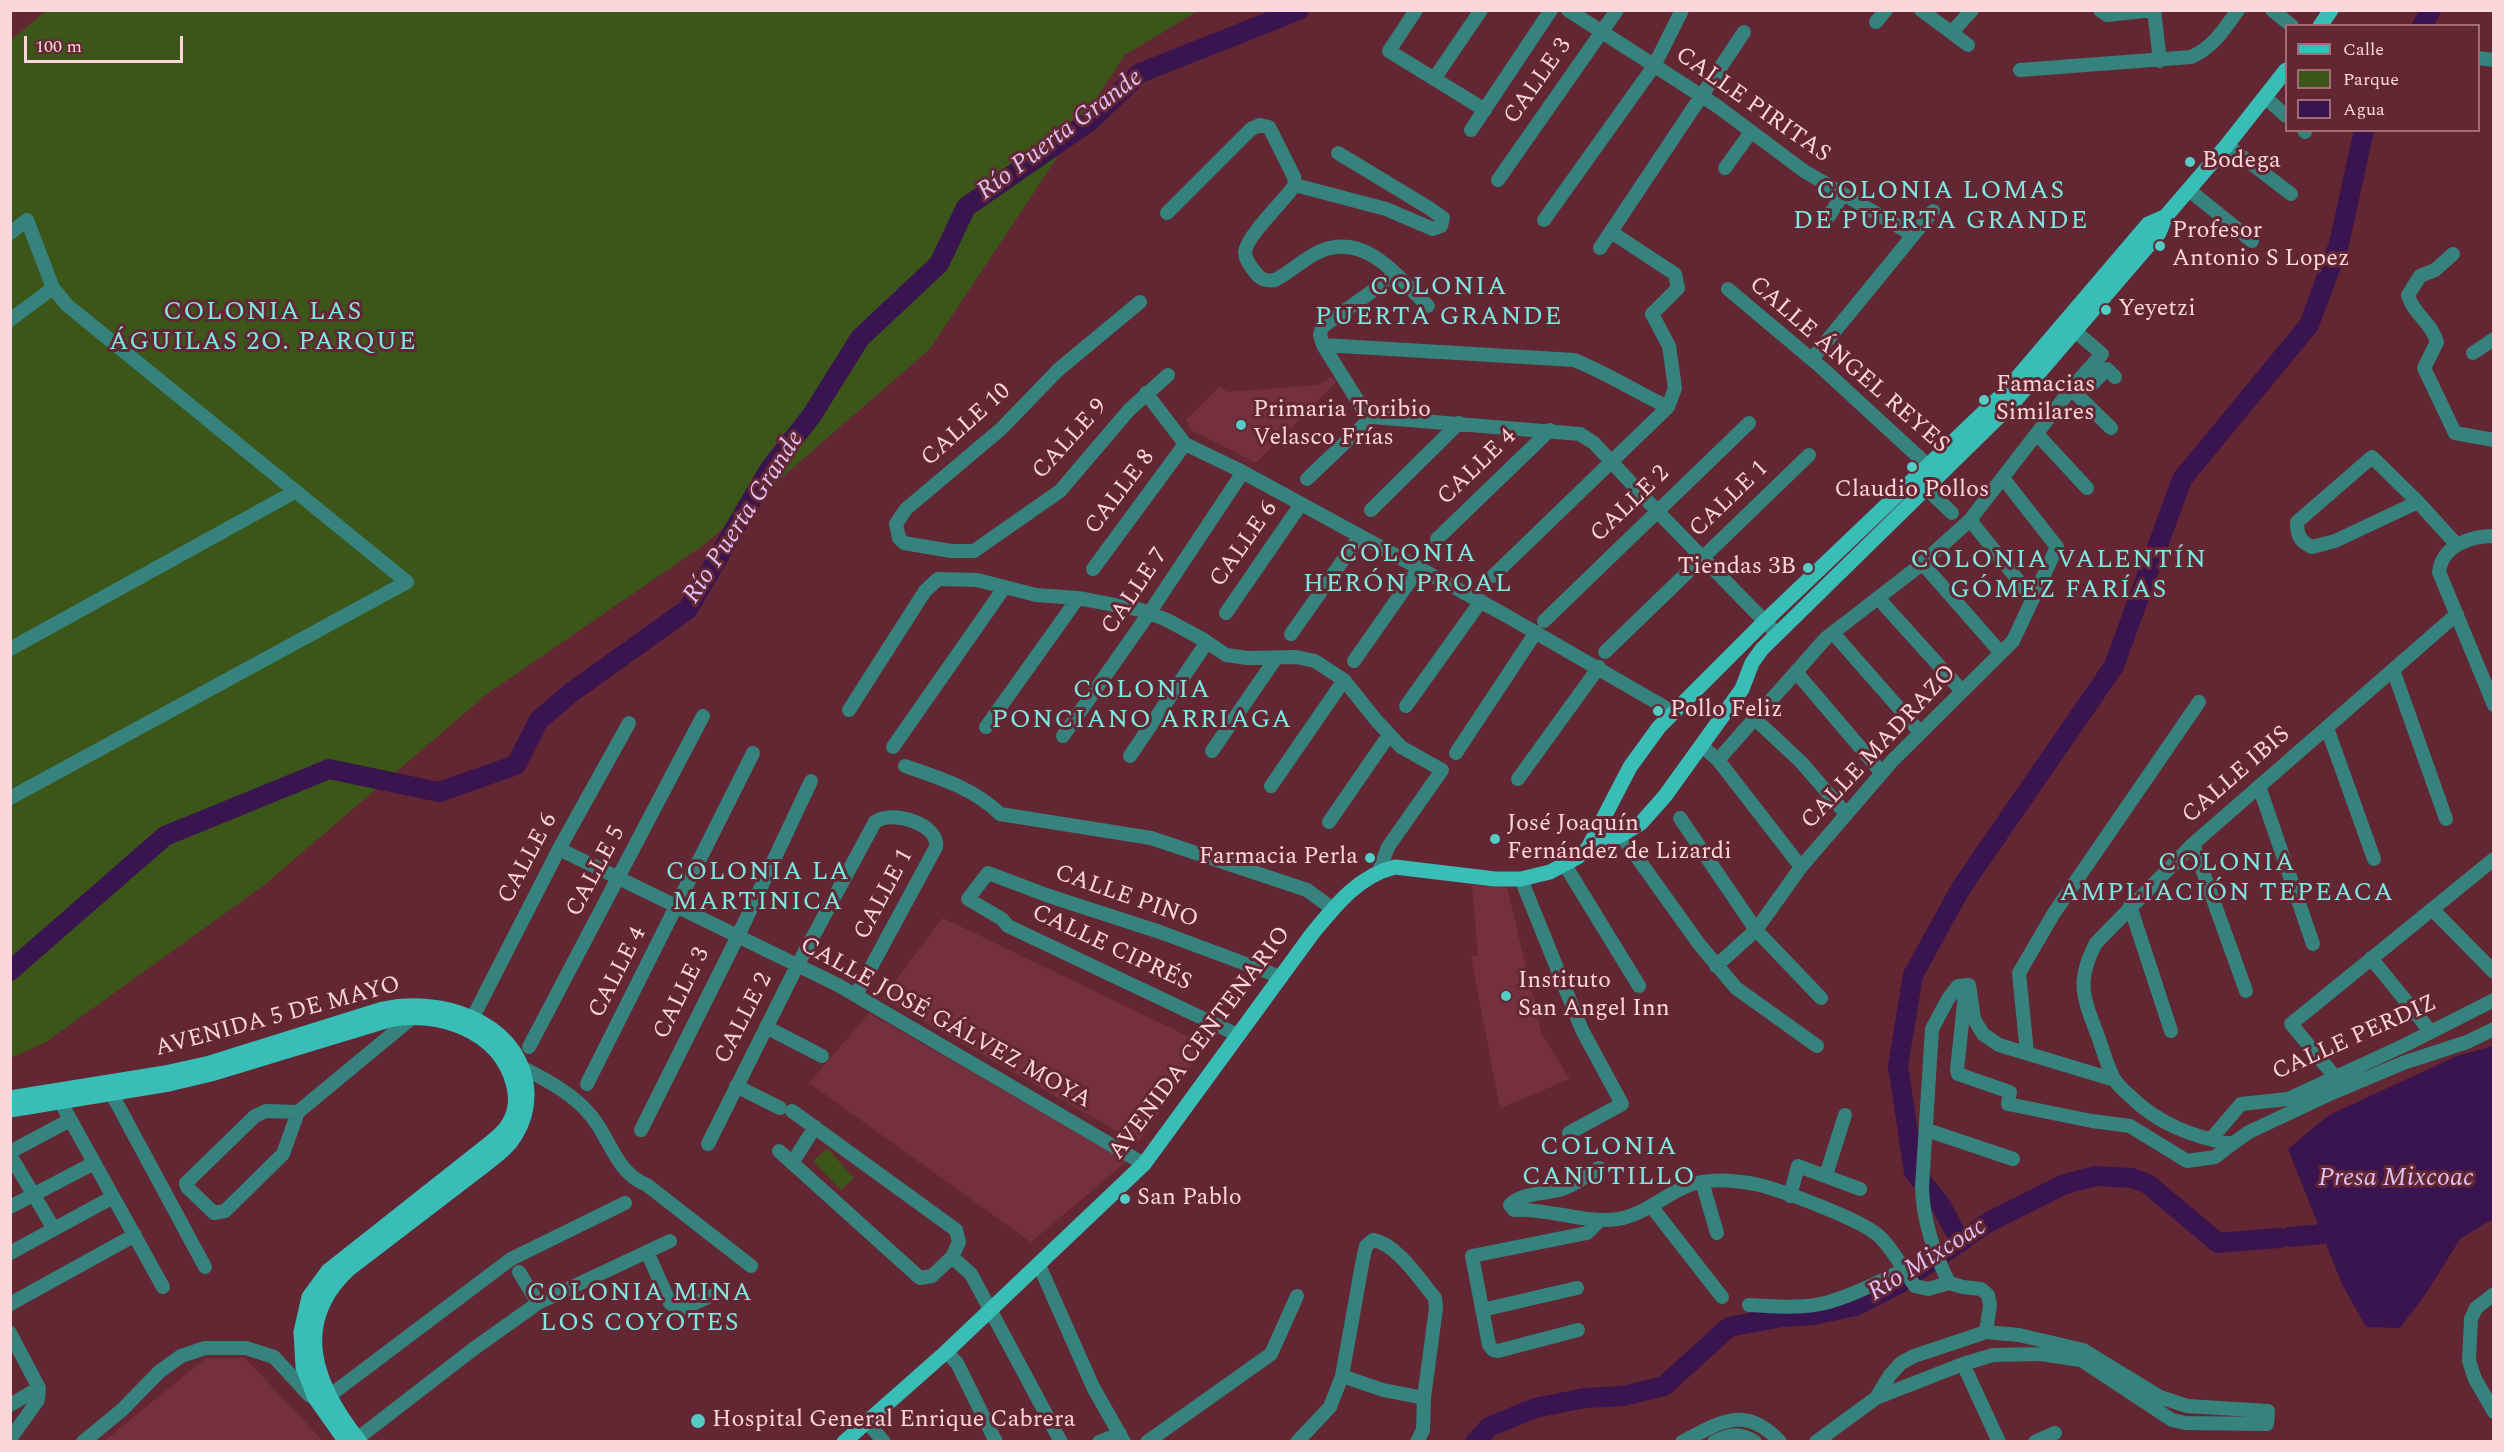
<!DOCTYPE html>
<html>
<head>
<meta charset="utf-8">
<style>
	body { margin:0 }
	#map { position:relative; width:2504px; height:1452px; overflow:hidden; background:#632733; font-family:Spectral,serif }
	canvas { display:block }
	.frame { position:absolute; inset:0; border:12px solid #fcd6da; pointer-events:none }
	.legend { position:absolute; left:2285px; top:24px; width:195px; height:108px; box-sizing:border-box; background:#632733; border:2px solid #a06d76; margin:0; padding:8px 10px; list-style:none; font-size:18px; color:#fcd6da }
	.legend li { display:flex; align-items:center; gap:12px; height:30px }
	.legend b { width:30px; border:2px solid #a06d76 }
	.scale { position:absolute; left:24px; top:36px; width:159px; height:27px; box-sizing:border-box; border:3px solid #fcd6da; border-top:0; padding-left:8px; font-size:18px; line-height:21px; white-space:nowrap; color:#fcd6da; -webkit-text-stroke:4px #632733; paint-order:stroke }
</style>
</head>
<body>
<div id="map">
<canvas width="2504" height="1452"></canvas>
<div class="frame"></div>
<ul class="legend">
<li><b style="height:8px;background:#38beb7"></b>Calle</li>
<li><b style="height:16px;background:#3c561a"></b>Parque</li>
<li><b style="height:16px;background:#39144f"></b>Agua</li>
</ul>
<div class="scale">100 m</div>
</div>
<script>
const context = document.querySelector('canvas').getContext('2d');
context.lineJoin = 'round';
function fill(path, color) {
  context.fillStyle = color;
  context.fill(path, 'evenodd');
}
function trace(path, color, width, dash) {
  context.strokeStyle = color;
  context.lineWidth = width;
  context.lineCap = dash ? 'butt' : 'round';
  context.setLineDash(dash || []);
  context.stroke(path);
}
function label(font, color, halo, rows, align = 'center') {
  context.font = font + ' Spectral,serif';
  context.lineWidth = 6;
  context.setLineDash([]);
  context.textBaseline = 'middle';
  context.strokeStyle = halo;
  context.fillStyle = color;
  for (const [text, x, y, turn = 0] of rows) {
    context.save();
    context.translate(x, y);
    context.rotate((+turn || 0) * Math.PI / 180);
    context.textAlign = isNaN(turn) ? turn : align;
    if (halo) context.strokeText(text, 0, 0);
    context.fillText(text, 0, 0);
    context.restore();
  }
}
const built = new Path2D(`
	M1332,377L1336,382L1256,463L1191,430L1186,420L1220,386L1227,392L1319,385Z
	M1472,885L1507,887L1542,1035L1570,1079L1500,1108L1471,957L1478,955Z
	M943,918L1206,1045L1138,1143L882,998Z
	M869,1013L1127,1161L1031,1242L809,1083Z
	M206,1358H245L323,1441H104Z`);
const green = new Path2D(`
	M47,10L1198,11L1125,55L930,349L705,544L487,694L263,886L46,1042L11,1058L10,41Z
	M827,1148L854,1178L841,1190L813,1161Z`);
const water = new Path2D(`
	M2493,1046V1219L2460,1239L2425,1295L2400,1328L2366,1327L2342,1284L2288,1149L2329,1115L2457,1056Z`);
const river = new Path2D(`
	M2422,26L2431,10
	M10,971L165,836L329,769L439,792L516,765L539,720L572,692L688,609L769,470L812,415L860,338L939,264L966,207L1090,121L1140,73L1299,10
	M2290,1237L2323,1234
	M1961,1242L1940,1204L1914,1172L1898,1066L1913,975L1961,888L2114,666L2182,479L2309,325L2339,244L2364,130
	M1475,1442L1489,1427L1535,1408L1585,1398L1623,1396L1664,1386L1729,1327L1782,1317L1813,1315L1855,1306L1900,1283L1987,1223L2065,1184L2096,1176L2132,1178L2148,1184L2218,1243L2279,1238`);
const minor = new Path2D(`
	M1416,10L1389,51L1485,110
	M1568,10L1717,106L1804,171L1913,235
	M1921,10L1968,45
	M2100,10L2107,15L2153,10
	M2154,10L2160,61
	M2272,10L2292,26
	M1876,22L1886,10
	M1952,32L1972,10
	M2478,58L2494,60
	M2020,70L2191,57C2213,48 2224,29 2238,10
	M1434,79L1481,10
	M2265,97L2286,116
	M1471,130L1551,10
	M2304,130L2305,132
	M2227,145L2291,194
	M1725,168L1751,132
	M1498,180L1617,10
	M1295,185C1284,201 1247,235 1245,252C1245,258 1249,264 1252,268C1258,277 1263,282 1275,280C1291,272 1304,258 1321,251C1367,232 1399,279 1428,306
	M2189,190L2252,241
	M1167,213L1251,129L1260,125L1269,127L1294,177L1295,185L1386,209L1433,229L1441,226L1443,218L1429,208L1338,153
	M1829,216L1843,194
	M1544,220L1654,66L1682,10
	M10,233L27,220L53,288L67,305L407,582L10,798
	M1600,248L1744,32
	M2453,254L2435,270L2420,276L2408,295C2413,314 2432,323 2437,342L2424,368L2455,433L2494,440
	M1395,275L1322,327L1320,335L1323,345L1364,411L1372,417L1580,434L1594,443L1657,511L1777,634
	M1728,289L1822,368L1935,472
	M1140,302L1058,370L1001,429L906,509L896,524L899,538L904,543L951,551H974L1060,491L1129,410L1168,375
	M10,320L53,288
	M1323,345L1574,360C1607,373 1636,392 1668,407
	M2473,353L2494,339
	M1812,359L1933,211
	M2081,378L2091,385L2107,369L2115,377
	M2071,389L2111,428
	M1146,393L1185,444L1237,469L1507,616L1673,712
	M2037,434L2087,488
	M1307,479L1372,417
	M1926,488L1952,513
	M2418,502L2335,541L2312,547C2300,542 2297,535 2297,522L2372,457L2418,502L2457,545
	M1371,510L1459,423
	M1970,520L2033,599
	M2494,536C2470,536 2442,546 2439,572L2494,705
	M1437,539L1550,430
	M1922,563L2001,653
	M1093,569L1185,444
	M1493,576L1668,407L1675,388L1669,346L1652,314L1678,288L1675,274L1611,232
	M1878,598L1962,691
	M1226,613L1301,504
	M2457,614L2193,844L2096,943C2077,979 2082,995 2096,1031C2102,1046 2106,1064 2114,1079C2118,1085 2124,1091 2130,1096C2158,1124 2193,1137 2232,1144L2249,1132L2332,1093L2403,1063L2467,1042L2494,1029
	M1544,621L1749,423
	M1833,633L1920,732
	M1291,634L1360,536
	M10,649L296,491
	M1605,652L1809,455
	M1354,661L1419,568
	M2393,670L2446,819
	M1796,672L1882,773
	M1406,706L1481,601
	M849,710L925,591L938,579L977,580L1036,595L1078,598L1141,610L1167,620L1204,640L1226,655L1247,658L1296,657L1315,661L1344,680L1376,720L1401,747L1442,770L1388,847L1379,871
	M1755,719L1801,762L1846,814
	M986,727L1078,598
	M2327,728L2374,859
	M1063,736L1150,612L1243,472
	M893,747L1004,588
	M1703,747L1718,760L1801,867
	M1212,751L1276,658
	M1456,753L1536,632
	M1130,756L1207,642
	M1718,760L1826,638L1918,567L1970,520L2071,389L2102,354L2076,332
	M905,766C939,778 974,788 1000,814L1151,838L1307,890L1333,909
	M1518,779L1599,667
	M1271,786L1344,680
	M2259,786L2313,944
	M1680,818L1756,930L1821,998
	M1329,822L1389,735
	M1621,835L1699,944L1736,988L1817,1046
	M2193,844L2246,991
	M559,849L838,985L1144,1164
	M1565,865L1639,986
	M1521,879L1582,1030L1622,1104L1569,1133
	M2130,906L2171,1031
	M2432,909L2494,972
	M2371,958L2431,1032
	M1716,966L1756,930L1801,867L1893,760L2013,641L2057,547L2003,478
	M1965,994L1957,1070L1958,1074L2010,1092L2008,1104L2092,1121L2130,1126L2187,1161L2215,1157L2232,1144
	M473,1017L559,849L629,723
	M766,1027L822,1056
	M1238,1035L1008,926L1002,919L968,899L988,873L1049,896L1160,932L1281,977
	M529,1047L703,716
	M2027,1053L2019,973L2054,913L2199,702
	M523,1068C547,1080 575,1095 592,1117C610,1139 617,1174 647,1185L751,1266
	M2336,1078L2291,1024L2494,859
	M587,1084L753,753
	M107,1085L205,1267
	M736,1086L780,1108
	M60,1101L163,1287
	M792,1111L956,1230L959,1242L952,1257
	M298,1112L266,1111L255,1116L186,1183L187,1187L214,1213L225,1211L283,1154L298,1112L413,1017
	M641,1130L738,936L811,781
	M1927,1130L2013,1159
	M2211,1139L2241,1104L2288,1099L2405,1045L2494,1000
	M708,1144L797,966L875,822C893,809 940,825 936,847L856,995
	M779,1151L920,1278L932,1276L952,1257L971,1274L1061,1442
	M10,1152L70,1120
	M10,1155L54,1229
	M792,1163L815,1127
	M1599,1168C1588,1175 1577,1183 1565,1188C1548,1195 1524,1191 1510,1205L1514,1210C1549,1208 1584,1224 1618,1219C1649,1214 1670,1188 1701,1182C1717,1179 1739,1181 1755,1184C1781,1190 1864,1220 1881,1238C1894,1251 1904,1271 1915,1286L1928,1289L1949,1283L1963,1287L1981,1289L1988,1295L1990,1305L1986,1332
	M1826,1175L1845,1115
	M1702,1182L1717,1233
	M1790,1196L1798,1166L1860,1189
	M1651,1206L1722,1297
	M10,1207L94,1163
	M647,1252L670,1303L680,1310L724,1290
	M10,1253L113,1197
	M1039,1265L1093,1387L1124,1442
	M519,1272L538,1303
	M1949,1283C1934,1252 1923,1222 1922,1187L1932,1029L1948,999L1958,986L1969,985L1974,1019L1983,1034L1999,1045L2115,1080
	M2494,1294L2476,1308L2471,1319L2469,1361L2475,1379L2494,1412
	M10,1304L135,1235
	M1749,1305C1774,1306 1800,1309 1825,1303C1852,1296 1878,1282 1903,1270
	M1482,1310L1577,1288
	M1578,1330L1498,1351L1493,1350L1489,1345L1472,1256L1587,1233L1600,1220
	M10,1333L39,1388L38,1400L10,1439
	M946,1352L957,1363L996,1442
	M1963,1364L1999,1442
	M1342,1376L1383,1390L1424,1398
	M10,1405L39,1388
	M867,1422L884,1442
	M83,1442L122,1410L159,1372L181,1356L205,1348H246L274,1357L309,1395L315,1398L329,1396L511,1259L625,1203
	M353,1442L472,1350L538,1303L670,1241
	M1099,1442L1120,1434
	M1147,1442L1271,1354L1297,1296
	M1297,1442L1330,1407L1342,1376L1363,1259L1366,1246L1373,1240C1397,1244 1419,1279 1435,1298L1436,1308L1424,1398L1423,1430L1417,1442
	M1682,1442C1720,1422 1746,1404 1780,1442
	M1714,1442C1730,1434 1740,1432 1755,1442
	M1816,1442L1876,1398L1963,1364L1993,1355L2040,1354L2081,1360L2172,1420L2185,1423L2267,1424L2268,1411L2187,1406L2160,1397L2083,1350L2019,1335L1986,1332L1914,1356L1901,1363L1890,1375L1876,1398
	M2035,1442L2055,1433`);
const major = new Path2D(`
	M2320,26L2331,10
	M1588,848L1630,767L1659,727L1764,622L2004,393L2148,224L2166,216
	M10,1098L165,1073L210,1063L383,1009C439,997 515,1019 526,1083C529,1102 525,1120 515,1136C508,1148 496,1156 485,1165L349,1269C290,1324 316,1387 360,1442
	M10,1110L169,1084L211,1074L389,1020C438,1010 499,1031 513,1083C517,1096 516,1111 509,1123C505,1131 497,1137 490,1143L328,1271L309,1297L301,1332L303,1367L315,1398L346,1442
	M844,1442L946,1352L1144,1164L1312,934C1335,906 1358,876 1395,867L1495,879H1521L1550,872L1578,857L1588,848L1621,835L1641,823L1665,796L1742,689L1752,663L1762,649L2013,403L2159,233L2166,216L2227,145L2286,70`);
const markers = [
	[2190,162,6,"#54cdc7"],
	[2160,246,6,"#54cdc7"],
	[2106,310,6,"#54cdc7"],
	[1984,400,6,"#54cdc7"],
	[1241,425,6,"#54cdc7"],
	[1912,467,6,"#54cdc7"],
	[1808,568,6,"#54cdc7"],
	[1658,711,6,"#54cdc7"],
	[1495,839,6,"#54cdc7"],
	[1370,858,6,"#54cdc7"],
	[1506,996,6,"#54cdc7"],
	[1125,1199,6,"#54cdc7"],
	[698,1421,8,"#54cdc7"]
];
const streetNames = [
	["CALLE 3",1539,82,-55],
	["CALLE PIRITAS",1752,106,35],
	["CALLE ÁNGEL REYES",1848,366,41],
	["CALLE 10",967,426,-42],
	["CALLE 9",1071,440,-48],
	["CALLE 4",1478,468,-44],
	["CALLE 8",1121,493,-53],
	["CALLE 1",1730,500,-44],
	["CALLE 2",1631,505,-44],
	["CALLE 6",1245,545,-55],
	["CALLE 7",1136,592,-56],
	["CALLE MADRAZO",1880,748,-47],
	["CALLE IBIS",2237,776,-41],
	["CALLE 6",529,859,-62],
	["CALLE 5",597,872,-62],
	["CALLE 1",885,895,-62],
	["CALLE PINO",1126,898,19],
	["CALLE CIPRÉS",1111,949,25],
	["CALLE 4",619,973,-63],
	["CALLE 3",683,994,-64],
	["AVENIDA 5 DE MAYO",278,1018,-15],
	["CALLE 2",745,1019,-63],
	["CALLE JOSÉ GÁLVEZ MOYA",945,1024,29],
	["CALLE PERDIZ",2355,1039,-24],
	["AVENIDA CENTENARIO",1201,1044,-53]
];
const poiNames = [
	["Bodega",2202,162],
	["Profesor",2172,232],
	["Antonio S Lopez",2172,260],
	["Yeyetzi",2118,310],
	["Famacias",1996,386],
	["Similares",1996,414],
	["Primaria Toribio",1253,411],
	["Velasco Frías",1253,439],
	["Claudio Pollos",1912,491,"center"],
	["Tiendas 3B",1796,568,"right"],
	["Pollo Feliz",1670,711],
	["José Joaquín",1507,825],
	["Fernández de Lizardi",1507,853],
	["Farmacia Perla",1358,858,"right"],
	["Instituto",1518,982],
	["San Angel Inn",1518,1010],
	["San Pablo",1137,1199],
	["Hospital General Enrique Cabrera",712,1421]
];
const waterNames = [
	["Río Puerta Grande",1061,136,-37],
	["Río Puerta Grande",745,518,-57],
	["Presa Mixcoac",2396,1180],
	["Río Mixcoac",1928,1261,-32]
];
const neighbourhoodNames = [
	["COLONIA LOMAS",1941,193],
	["DE PUERTA GRANDE",1941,223],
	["COLONIA",1439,289],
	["PUERTA GRANDE",1439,319],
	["COLONIA LAS",263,314],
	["ÁGUILAS 2O. PARQUE",263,344],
	["COLONIA",1408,556],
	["HERÓN PROAL",1408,586],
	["COLONIA VALENTÍN",2059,562],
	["GÓMEZ FARÍAS",2059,592],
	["COLONIA",1142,692],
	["PONCIANO ARRIAGA",1142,722],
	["COLONIA",2227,865],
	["AMPLIACIÓN TEPEACA",2227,895],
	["COLONIA LA",758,874],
	["MARTINICA",758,904],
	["COLONIA",1609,1149],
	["CANUTILLO",1609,1179],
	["COLONIA MINA",640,1295],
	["LOS COYOTES",640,1325]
];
fill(built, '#74303e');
fill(green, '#3c561a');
fill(water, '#39144f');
trace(river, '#39144f', 20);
trace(minor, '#36827d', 14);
trace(major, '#38beb7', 15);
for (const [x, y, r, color] of markers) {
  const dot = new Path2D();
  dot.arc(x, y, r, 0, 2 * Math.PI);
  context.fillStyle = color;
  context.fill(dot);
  trace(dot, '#632733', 2);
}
label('24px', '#fcd6da', '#632733', streetNames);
label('24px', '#fcd6da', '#632733', poiNames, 'left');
label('italic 26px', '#dfc1f7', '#632733', waterNames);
context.letterSpacing = '1.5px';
label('26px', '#7ee9e2', '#632733', neighbourhoodNames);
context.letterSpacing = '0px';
</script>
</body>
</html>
